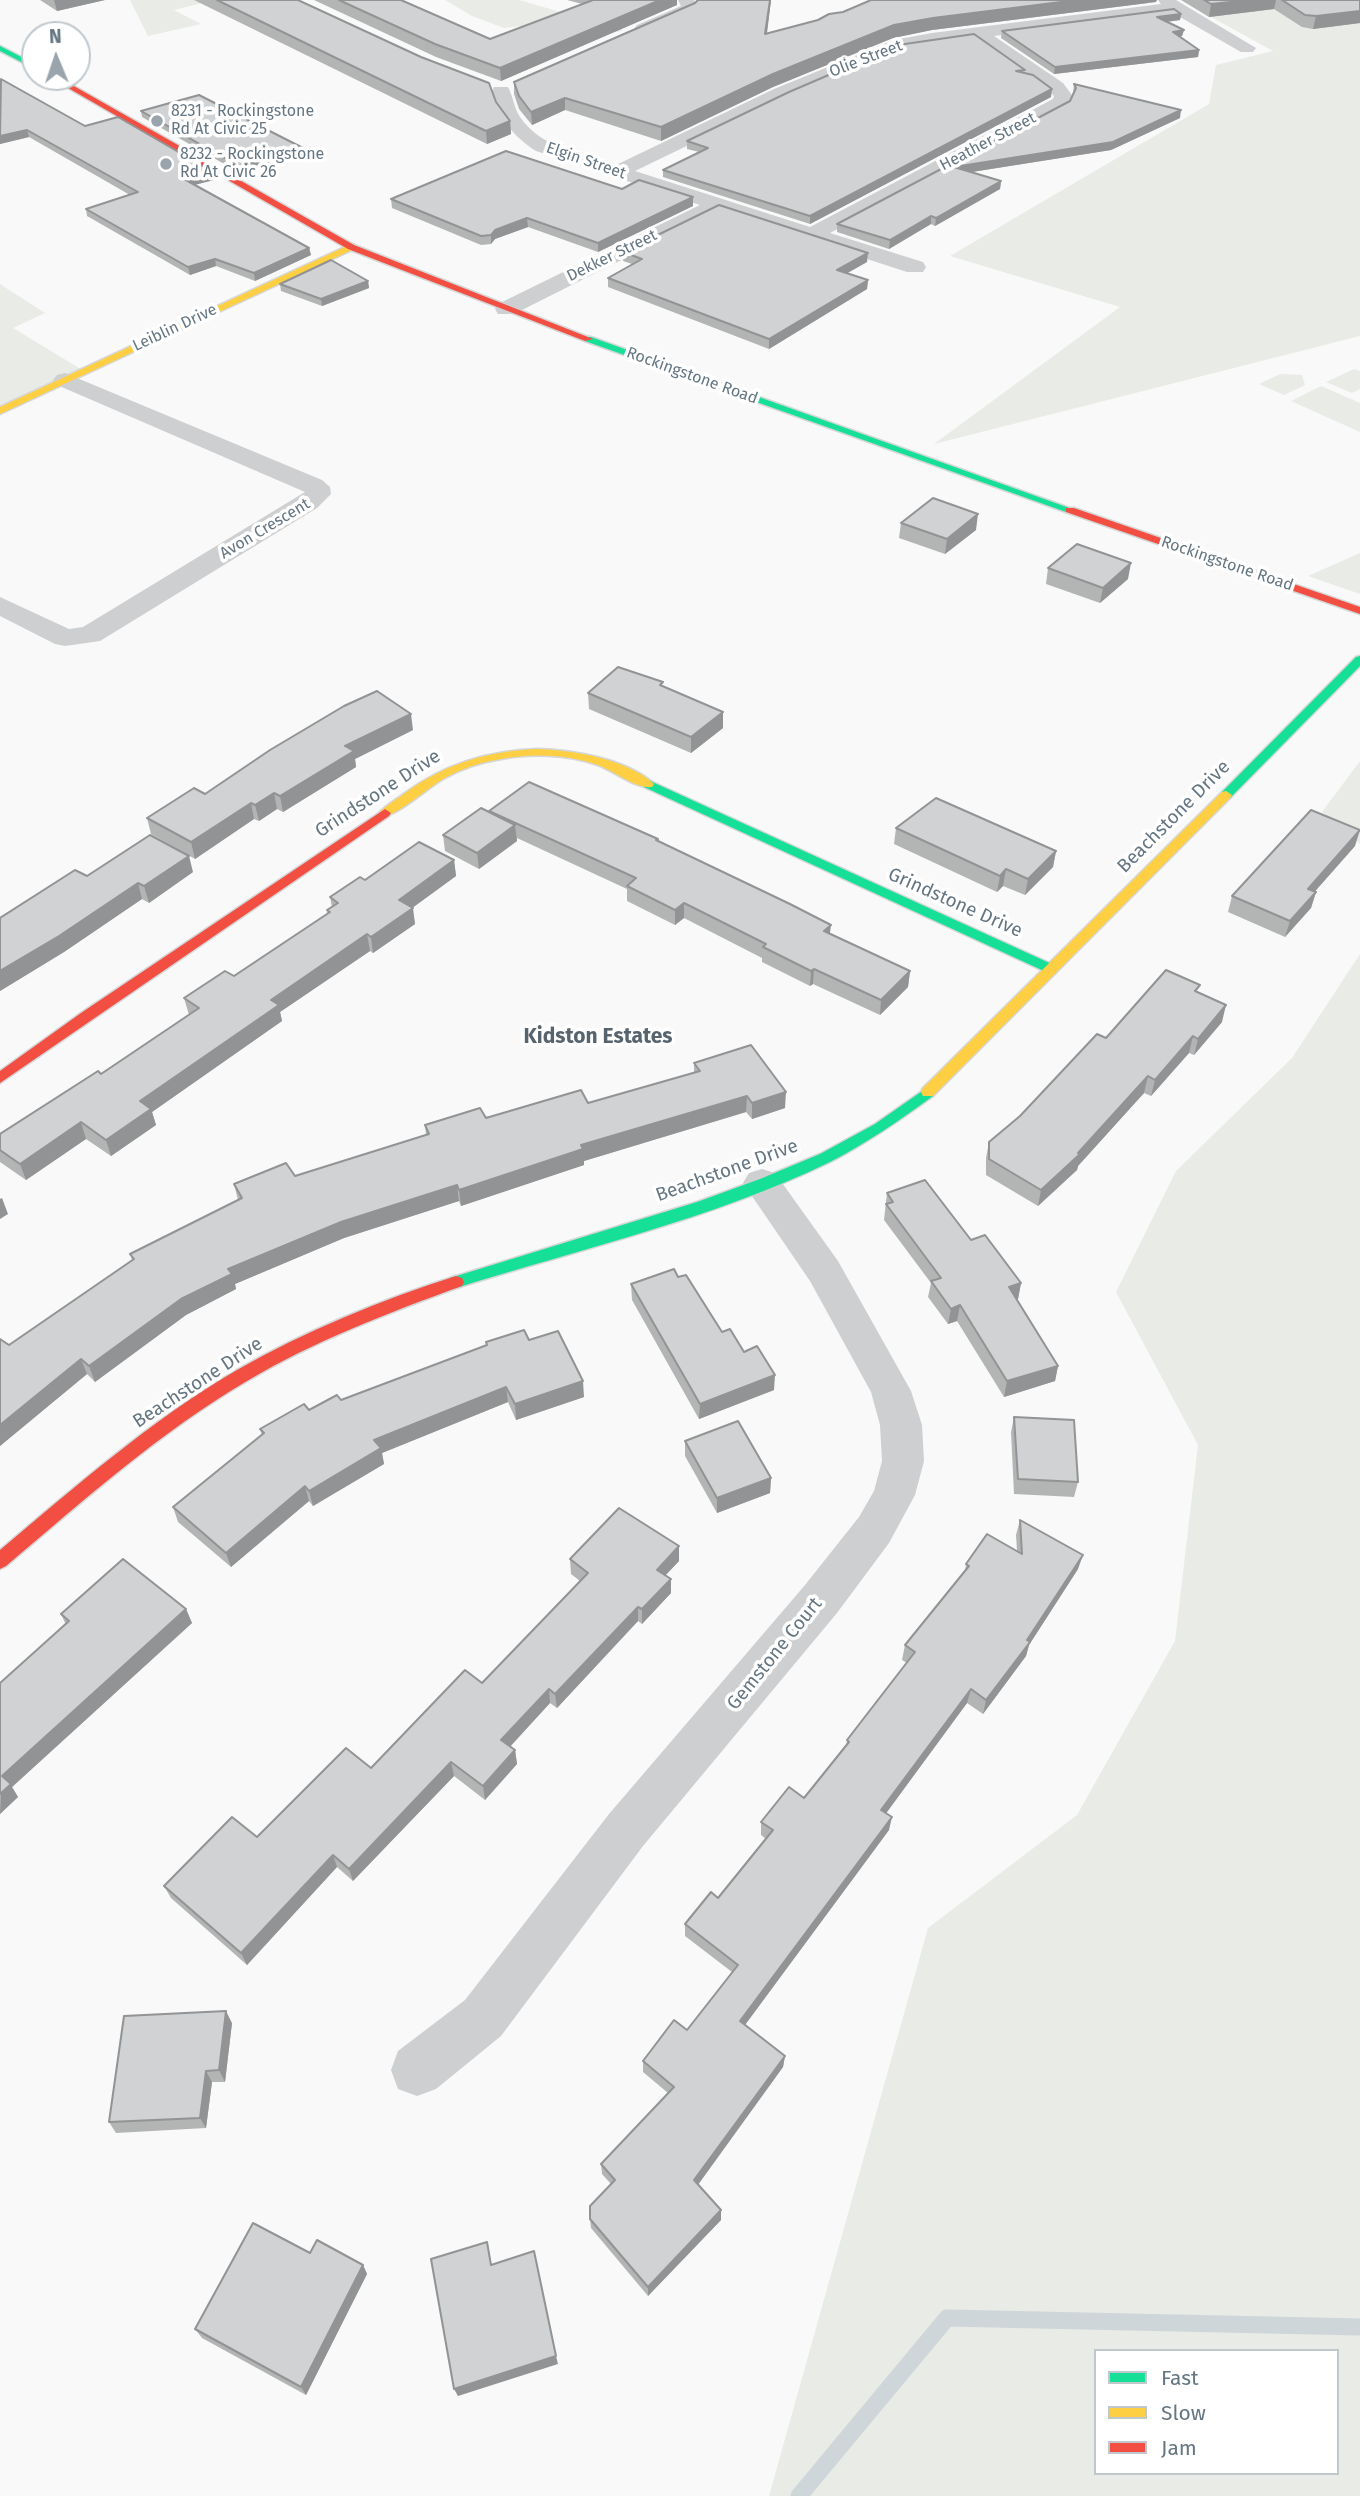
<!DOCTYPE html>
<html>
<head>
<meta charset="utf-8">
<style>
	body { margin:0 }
	#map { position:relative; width:1360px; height:2496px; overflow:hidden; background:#f9f9f9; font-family:"Fira Sans",sans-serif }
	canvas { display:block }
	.legend { position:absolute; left:1094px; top:2349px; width:245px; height:126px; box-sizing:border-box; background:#fff; border:2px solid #c1c8cd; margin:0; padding:9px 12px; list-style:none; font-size:21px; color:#657683 }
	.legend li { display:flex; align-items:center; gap:14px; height:35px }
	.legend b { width:35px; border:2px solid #c1c8cd }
	.north { position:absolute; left:21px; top:21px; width:70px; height:70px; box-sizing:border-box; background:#fff; border:2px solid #c1c8cd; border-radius:50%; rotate:358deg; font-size:19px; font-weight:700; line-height:28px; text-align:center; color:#657683 }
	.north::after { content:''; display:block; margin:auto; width:24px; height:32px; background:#99a4ac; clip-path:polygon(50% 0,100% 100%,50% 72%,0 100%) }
</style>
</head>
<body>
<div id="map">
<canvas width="1360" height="2496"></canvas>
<ul class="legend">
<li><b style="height:9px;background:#16e098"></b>Fast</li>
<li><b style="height:9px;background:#ffcf43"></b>Slow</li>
<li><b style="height:9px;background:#f24e42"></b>Jam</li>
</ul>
<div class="north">N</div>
</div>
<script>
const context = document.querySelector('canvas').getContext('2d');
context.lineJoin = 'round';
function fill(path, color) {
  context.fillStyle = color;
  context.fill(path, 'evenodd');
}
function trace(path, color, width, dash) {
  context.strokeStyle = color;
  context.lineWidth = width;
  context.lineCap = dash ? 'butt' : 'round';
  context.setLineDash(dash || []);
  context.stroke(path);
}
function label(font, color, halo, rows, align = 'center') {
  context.font = font + ' "Fira Sans",sans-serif';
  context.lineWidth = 7;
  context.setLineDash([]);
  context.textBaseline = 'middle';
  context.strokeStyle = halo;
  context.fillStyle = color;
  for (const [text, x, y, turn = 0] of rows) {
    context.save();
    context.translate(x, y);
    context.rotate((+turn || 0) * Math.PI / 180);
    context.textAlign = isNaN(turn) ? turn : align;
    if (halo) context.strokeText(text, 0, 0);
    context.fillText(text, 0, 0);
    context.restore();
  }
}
const green = new Path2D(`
	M130,0H214L174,10L201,24L148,36Z
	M445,0H519L623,30L618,32L557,22L504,28L472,16Z
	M1360,0V336L934,444L1120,307L950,256L1209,104L1216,65L1273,51L1202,12Z
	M0,284L45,313L13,328L84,371L0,411Z
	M1354,369L1360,371V389L1352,393L1326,382Z
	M1280,374L1302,375L1305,385L1284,395L1259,384Z
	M1321,386L1360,403V432L1291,401Z
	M1360,553V594L1308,576Z
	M1360,761V844L1322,812Z
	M1360,954V2496H769L928,1928L1077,1815L1175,1641L1198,1445L1116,1292L1176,1171L1292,1058ZM1096,2351H1337V2473H1096Z`);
const stream = new Path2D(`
	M799,2496L947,2318L1360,2327`);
const street = new Path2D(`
	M678,0H694L699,7L694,13L649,33H637L634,29L637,25L681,6Z
	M1158,0H1176L1256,48L1253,52H1241L1173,13L994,36L1063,83L1072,95L1068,106L830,233L923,262L926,267L923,272H907L719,211L514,314H498L495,309L498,304L700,205L536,151C513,136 498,118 492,91L494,87H508C513,96 514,108 520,117C541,148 583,155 616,165L774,89L894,40L932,33L1161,4ZM974,38L1049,91L1054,96L1053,99L810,227L635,171L788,97L879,58L904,49Z
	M65,373L322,480L330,487L331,494L317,508L100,641L65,646L55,644L0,616V597L69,629L83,627L305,492L57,385L53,380L57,375Z
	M762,1169L775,1173L838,1261L911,1391L922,1425L924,1461L915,1495L889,1543L837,1613L643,1846L501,2036L436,2089L417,2096L398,2089L391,2070L398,2051L465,2000L609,1814L805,1585L859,1517L874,1491L882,1461L880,1425L871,1392L810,1281L743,1183L749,1173Z`);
const fast = new Path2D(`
	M0,46L35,64V69L0,51Z
	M585,337H591L1075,510L1066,512L585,341Z
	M1360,656V666L1230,798H1222V792L1356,657Z
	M648,780L1056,966L1058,969L1056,972H1046L644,787V781Z
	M928,1087L935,1092L933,1096C900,1120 867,1143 830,1162C712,1219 580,1249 456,1288L450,1286L448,1282L450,1278L697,1202L760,1179L820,1154L875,1124Z`);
const slow = new Path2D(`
	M351,244L354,245V249L0,414V407Z
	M537,749C573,750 627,759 654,784L652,787C636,789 614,771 598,765C566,754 529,753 496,760C478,763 461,769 445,778C429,786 396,818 381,816L379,813C386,805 396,800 405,793C445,764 487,751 537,749Z
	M1226,791L1232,795L1230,798L933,1096H923L921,1092L923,1088L1222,792Z`);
const jam = new Path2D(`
	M49,77H58L354,245L593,339L585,341L348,249Z
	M1066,508H1074L1360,607V614L1066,512Z
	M385,809L391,813L389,816L0,1083V1071L81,1013Z
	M456,1276L462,1278L464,1282L462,1286C388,1313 314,1341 247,1381C160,1432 83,1501 6,1566L0,1569V1550C75,1487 151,1420 237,1370C305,1331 381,1300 456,1276Z`);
const wall = new Path2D(`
	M40,0H105L57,11Z
	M194,0H298L496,102L510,121L511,134L487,144Z
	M314,0H402L490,39L582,4L567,0H677V5L501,81L436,57Z
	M696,0H771L767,34L1156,2L932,30L893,38L773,87L661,141L565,110L532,125L519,109L514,94V82L695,3L697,1Z
	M1181,0H1360V23L1313,29L1302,27L1274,9L1209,17Z
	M1181,14L1180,20L1167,22L1184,30L1182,36L1180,37L1199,50L1198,57L1054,74L1001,38L1002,31Z
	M1025,73L1051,97L810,224L663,177V170L699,152L687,149V141Z
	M0,80L85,126L213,172L214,180L194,185L309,248L311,255L255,281L216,266L190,275L87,216L86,209L130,195L29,137L0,144Z
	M1074,84L1180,118L1111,150L971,172L1001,181L1000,189L935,226L931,224L889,249L837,232V224L1070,101L1073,93Z
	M141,111L305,149L306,156L240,173L142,117Z
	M622,189L693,206L598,252L528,227L495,239L491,244L481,245L392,208L391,199Z
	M623,252L867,262L847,273L868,280L867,289L769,349L608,287V278L632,264L623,261Z
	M368,281L369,288L322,306L281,291L280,284Z
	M901,523L976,530L945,554L899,538Z
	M1048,568L1128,579L1100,603L1046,584Z
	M588,693L723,712V728L691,753L589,709Z
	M413,730L355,759L356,767L283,812L277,809L259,821L254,819L195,859L151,834L147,818L205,794Z
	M489,811L658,841L830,934L910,971L908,987L880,1015L813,984L810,986L762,962V958L684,918L675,925L627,901V889L517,838V841L479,869L445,851L443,835L489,812Z
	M896,828L1056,851L1053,867L1025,895L1003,886L997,892L894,844Z
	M1355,846L1315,891L1316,892L1311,908L1285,937L1228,912L1232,896Z
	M454,860L456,876L412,908L415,924L373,953L370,951L280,1012L282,1021L152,1112L156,1125L111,1156L86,1139L26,1180L0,1162V1134L101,1074L189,1015L184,998L234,976L327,914V910L332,907L330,897L365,880Z
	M193,872L149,903L142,899L64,952L0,991V918L87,876Z
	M1198,993L1222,1022L1194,1055L1189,1053L1151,1096L1144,1093L1078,1166L1077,1170L1038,1206L986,1175V1158L989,1142L1020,1116L1106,1038Z
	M694,1063L785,1108L752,1119L746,1112L584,1161V1165L461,1206L459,1201L344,1238L235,1284L236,1289L186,1315L95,1382L87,1374L0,1446V1339L9,1345L132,1260L130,1254L238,1200L234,1184L295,1176L426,1135L425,1125L588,1103L694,1073Z
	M887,1193L971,1240L1021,1283L1018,1299H1016L1058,1366L1055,1381L1004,1397L957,1321L948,1324L928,1297L931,1283L884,1220Z
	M678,1277L722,1332L744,1352L774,1390L699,1419L632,1300L631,1284Z
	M529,1340L584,1397L516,1420L508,1402L382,1453L384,1464L313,1506L309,1501L231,1567L178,1522L173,1507L262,1435L260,1429L309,1410L341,1400L486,1345V1342Z
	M1014,1417L1078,1482L1074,1497L1014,1494L1011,1432Z
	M685,1441L771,1478L770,1493L717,1513L685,1456Z
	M1020,1520L1078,1569L1029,1645L1026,1656L983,1714L967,1703L886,1813L889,1830L745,2025L785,2056L783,2067L698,2185L721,2220L648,2296L591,2228L590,2219L611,2184L602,2174L601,2164L668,2093L643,2072V2061L687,2030L732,1972L685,1936V1924L718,1898L766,1839L761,1835V1822L804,1798L846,1746L847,1740L907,1663L902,1660L905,1645L965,1572L966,1564L1017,1551L1016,1535Z
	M679,1546V1561L666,1575L671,1593L642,1624L638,1621L557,1708L550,1703L510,1747L515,1750L517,1764L485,1800L454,1776L353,1881L337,1867L247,1965L171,1898L164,1886L257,1837L371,1768L482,1683L580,1581L571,1574L570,1559Z
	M186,1609L192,1623L12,1787L18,1797L0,1814V1683L66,1625L61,1614Z
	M232,2023L225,2082H212L206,2128L116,2133L109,2122Z
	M310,2253L363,2265L367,2274L306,2395L202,2338L195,2329Z`);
const shadedWall = new Path2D(`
	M54,0H105L57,11Z
	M660,0H677V5L501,81L500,68Z
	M770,0H771L765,47V34Z
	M1077,0H1157L1156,2L932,30L893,38L773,87L661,141V127L773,74L894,25L933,18Z
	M1250,0H1276L1274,9L1209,17L1211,4Z
	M1360,11V23L1313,29L1316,16Z
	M1181,14L1180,20L1156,23L1157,17Z
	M1184,30L1182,36L1172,38L1173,32Z
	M1199,50L1198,57L1054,74L1055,67Z
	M1052,89L1051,97L810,224V216Z
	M565,98V110L532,125L531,112Z
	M1181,110L1180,118L1111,150L953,175L954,167Z
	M510,121L511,134L487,144L486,131Z
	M27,130L29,137L0,144V136Z
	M305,149L306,156L240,173L239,166Z
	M213,172L214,180L186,187L184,179Z
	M1001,181L1000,189L935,226L936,218Z
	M693,197V206L598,252V243Z
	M931,216V224L889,249L890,240Z
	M527,218L528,227L495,239L491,244V235L495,230Z
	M309,248L311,255L255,281L254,273Z
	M868,253L867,262L837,279V270Z
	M215,259L216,266L190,275L188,267Z
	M868,280L867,289L769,349V339Z
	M368,281L369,288L322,306L321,299Z
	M978,514L976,530L945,554L947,539Z
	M1131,563L1128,579L1100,603L1103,588Z
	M723,712V728L691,753V737Z
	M411,714L413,730L355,759L356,767L283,812L280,796L345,746Z
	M274,793L277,809L259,821L255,805Z
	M251,803L254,819L195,859L191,842Z
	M515,825L517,841L479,869L477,853Z
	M1360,830L1355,846L1303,905L1308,889Z
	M1056,851L1053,867L1025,895L1028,879Z
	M189,856L193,872L149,903L144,886Z
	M454,860L456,876L408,911L413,908L415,924L373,953L371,937L399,900Z
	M1006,869L1003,886L997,892L1000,876Z
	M138,883L142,899L64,952L0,991V971Z
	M1316,892L1311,908L1285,937L1290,921Z
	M684,903V918L675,925V910Z
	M831,925L829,940L824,931Z
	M367,934L370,951L280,1012L282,1021L152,1112L156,1125L111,1156L106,1140L140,1101L271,1000Z
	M814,969L813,984L810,986L811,971Z
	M910,971L908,987L880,1015L881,1000Z
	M1226,1005L1222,1022L1194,1055L1198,1039Z
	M1193,1036L1189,1053L1151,1096L1155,1080Z
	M1148,1076L1144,1093L1078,1166L1077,1170L1038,1206L1041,1190L1078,1153Z
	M786,1092L785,1108L752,1119V1103Z
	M747,1096L746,1112L584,1161V1165L461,1206L459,1190L581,1145Z
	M81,1122L86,1139L26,1180L20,1164Z
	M457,1185L459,1201L344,1238L235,1284L236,1289L186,1315L95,1382L89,1366L181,1299L228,1269L341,1222Z
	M2,1198L8,1214L0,1219V1199Z
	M1021,1283L1018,1299L1006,1303L1009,1287Z
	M960,1305L957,1321L948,1324L951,1309Z
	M81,1359L87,1374L0,1446V1425Z
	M1058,1366L1055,1381L1004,1397L1007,1381Z
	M775,1375L774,1390L699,1419L700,1404Z
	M583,1381L584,1397L516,1420L515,1404Z
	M506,1387L508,1402L382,1453L384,1464L313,1506L309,1491L374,1440Z
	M771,1478L770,1493L717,1513V1498Z
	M305,1486L309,1501L231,1567L226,1553Z
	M679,1546V1561L657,1584V1570Z
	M1083,1555L1078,1569L1029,1645L1026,1656L983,1714L986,1700Z
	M671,1579V1593L642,1624V1609Z
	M638,1607V1621L557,1708L555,1694Z
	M186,1609L192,1623L12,1787L18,1797L0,1814L2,1776Z
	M549,1689L550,1703L503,1754L501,1740Z
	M971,1689L967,1703L879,1823L881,1810Z
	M515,1750L517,1764L485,1800L483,1786Z
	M451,1762L454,1776L353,1881L349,1869Z
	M892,1817L889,1830L739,2033L740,2021Z
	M333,1855L337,1867L247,1965L241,1953Z
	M226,2011L232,2023L225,2082L219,2070Z
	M785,2056L783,2067L694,2190V2180Z
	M206,2071L212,2082L206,2128L200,2118Z
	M721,2210V2220L648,2296V2287Z
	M363,2265L367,2274L306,2395L301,2387Z
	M556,2356L558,2364L458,2396L454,2389Z`);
const building = new Path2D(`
	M217,0H298L421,57L489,83L496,102L510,121L486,131Z
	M339,0H401L490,39L593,0H660L500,68L435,44Z
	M698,0H770L765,34L818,20L829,14L843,12L871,0H1077L933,18L894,25L773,74L661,127L565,98L531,112L519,96L514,82L695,3Z
	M1204,0H1250L1211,4Z
	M1282,0H1360V11L1316,16L1305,15Z
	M1174,9L1181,14L1157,17L1184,30L1173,32L1199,50L1055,67L1002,31Z
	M974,34L1025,70L1016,71L1033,75L1052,89L810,216L663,170L708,148L687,141L789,92L880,53L905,44Z
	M1,79L85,126L118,117L213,172L184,179L309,248L254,273L215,259L188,267L86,209L138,192L27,130L0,136Z
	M1074,84L1181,110L1113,142L954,167L1001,181L936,218L931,216L890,240L837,224L1070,101L1076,88Z
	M199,95L305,149L239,166L141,111Z
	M506,151L622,189L639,180L693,197L598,243L527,218L495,230L491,235L481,236L391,199Z
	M719,205L868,253L837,270L868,280L769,339L608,278L642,259L623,252Z
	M331,260L368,281L321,299L280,284Z
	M933,498L978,514L947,539L901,523Z
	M1077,544L1131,563L1103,588L1048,568Z
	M618,667L663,682L660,685L723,712L691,737L588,693Z
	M377,691L411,714L345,746L354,751L280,796L274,793L255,805L251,803L191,842L147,818L194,788L205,794L270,750L344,706Z
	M529,782L658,839L656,840L790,904L831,925L824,931L910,971L881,1000L814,969L811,971L763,947L766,944L684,903L675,910L627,886L636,878L489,811Z
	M936,798L1056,851L1028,879L1006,869L1000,876L896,828Z
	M481,808L515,825L477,853L443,835Z
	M1311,810L1360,830L1308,889L1316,892L1290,921L1232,896Z
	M150,835L189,856L144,886L138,883L59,936L0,971V918L75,870L87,876Z
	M419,842L454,860L399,900L413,908L371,937L367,934L271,1000L279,1005L140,1101L151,1109L106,1140L81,1122L20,1164L0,1150V1134L98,1071L101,1074L199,1008L184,998L225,971L234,976L330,912L327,910L338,903L330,897L360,877L365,880Z
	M1166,970L1200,985L1195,991L1226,1005L1198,1039L1193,1036L1155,1080L1148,1076L1078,1153L1080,1154L1041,1190L989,1159V1142L1020,1116L1097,1034L1106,1038Z
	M751,1045L786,1092L752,1103L747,1096L581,1145L583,1149L459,1190L457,1185L341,1222L228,1269L232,1274L181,1299L89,1366L81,1359L0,1425V1339L9,1345L134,1259L130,1254L242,1198L234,1184L286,1163L295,1176L429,1134L425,1125L480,1108L486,1118L581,1090L588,1103L700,1071L694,1063Z
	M925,1180L971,1240L985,1235L1021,1283L1009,1287L1058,1366L1007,1381L960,1305L951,1309L931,1281L941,1278L886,1204L893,1202L887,1193Z
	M674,1269L678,1277L686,1275L722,1332L730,1329L744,1352L757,1346L775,1375L700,1404L631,1284Z
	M524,1330L529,1340L558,1331L583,1381L515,1404L506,1387L374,1440L381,1448L309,1491L305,1486L226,1553L173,1507L264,1433L260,1429L304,1404L309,1410L337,1395L341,1400L487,1345L486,1342Z
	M1014,1417L1074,1420L1078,1482L1018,1479Z
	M738,1421L771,1478L717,1498L685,1441Z
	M619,1508L679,1546L657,1570L671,1579L642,1609L638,1607L555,1694L549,1689L501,1740L515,1750L483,1786L451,1762L349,1869L333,1855L241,1953L164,1886L232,1817L257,1837L346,1748L371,1768L465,1670L482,1683L588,1573L570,1559Z
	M1020,1520L1083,1555L1027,1640L1030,1642L986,1700L971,1689L881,1810L892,1817L740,2021L785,2056L694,2180L721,2210L648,2287L590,2219V2206L615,2180L601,2164L674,2087L643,2061L674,2020L687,2030L738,1965L685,1924L711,1892L718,1898L773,1830L761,1822L789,1787L804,1798L849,1742L847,1740L915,1652L905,1645L969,1566L966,1564L987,1534L1022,1554Z
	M123,1559L186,1609L2,1776L11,1784L0,1794V1683L69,1621L61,1614Z
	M226,2011L219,2070L206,2071L200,2118L109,2122L124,2016Z
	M253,2223L310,2253L317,2240L363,2265L301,2387L195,2329Z
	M487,2242L491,2265L534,2251L556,2356L454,2389L431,2259Z`);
const markers = [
	[157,121,7,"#99a4ac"],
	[166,164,7,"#99a4ac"]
];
const farStreetnames = [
	["Olie Street",866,59,-21],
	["Heather Street",988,142,-28],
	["Elgin Street",586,161,19],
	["Dekker Street",612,256,-26],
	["Leiblin Drive",175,328,-25],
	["Rockingstone Road",692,376,20],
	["Avon Crescent",265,529,-31],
	["Rockingstone Road",1227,564,19]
];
const farPoinames = [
	["8231 - Rockingstone",171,112],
	["Rd At Civic 25",171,130],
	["8232 - Rockingstone",180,155],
	["Rd At Civic 26",180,173]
];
const streetNames = [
	["Grindstone Drive",378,794,-33],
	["Beachstone Drive",1174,817,-45],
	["Grindstone Drive",955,903,24],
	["Beachstone Drive",727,1171,-20],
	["Beachstone Drive",198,1383,-33],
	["Gemstone Court",775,1654,-51]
];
const neighbourhoodNames = [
	["Kidston Estates",598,1037]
];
fill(green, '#e8ebe6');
trace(stream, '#ced6d9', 17);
trace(fast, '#d5d6d7', 3);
trace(slow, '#d5d6d7', 3);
trace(jam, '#d5d6d7', 3);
fill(street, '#cecfd0');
fill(fast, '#16e098');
fill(slow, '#ffcf43');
fill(jam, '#f24e42');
fill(wall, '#b3b5b5');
fill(shadedWall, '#929394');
fill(building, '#d0d2d3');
trace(building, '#929394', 2);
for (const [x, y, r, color] of markers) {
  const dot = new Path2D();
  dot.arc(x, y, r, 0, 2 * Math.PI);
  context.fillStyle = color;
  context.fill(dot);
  trace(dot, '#fff', 2.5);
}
label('16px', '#657683', '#fff', farStreetnames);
label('16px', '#657683', '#fff', farPoinames, 'left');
label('19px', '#657683', '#fff', streetNames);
label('bold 21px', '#57646e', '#fff', neighbourhoodNames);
</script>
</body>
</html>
